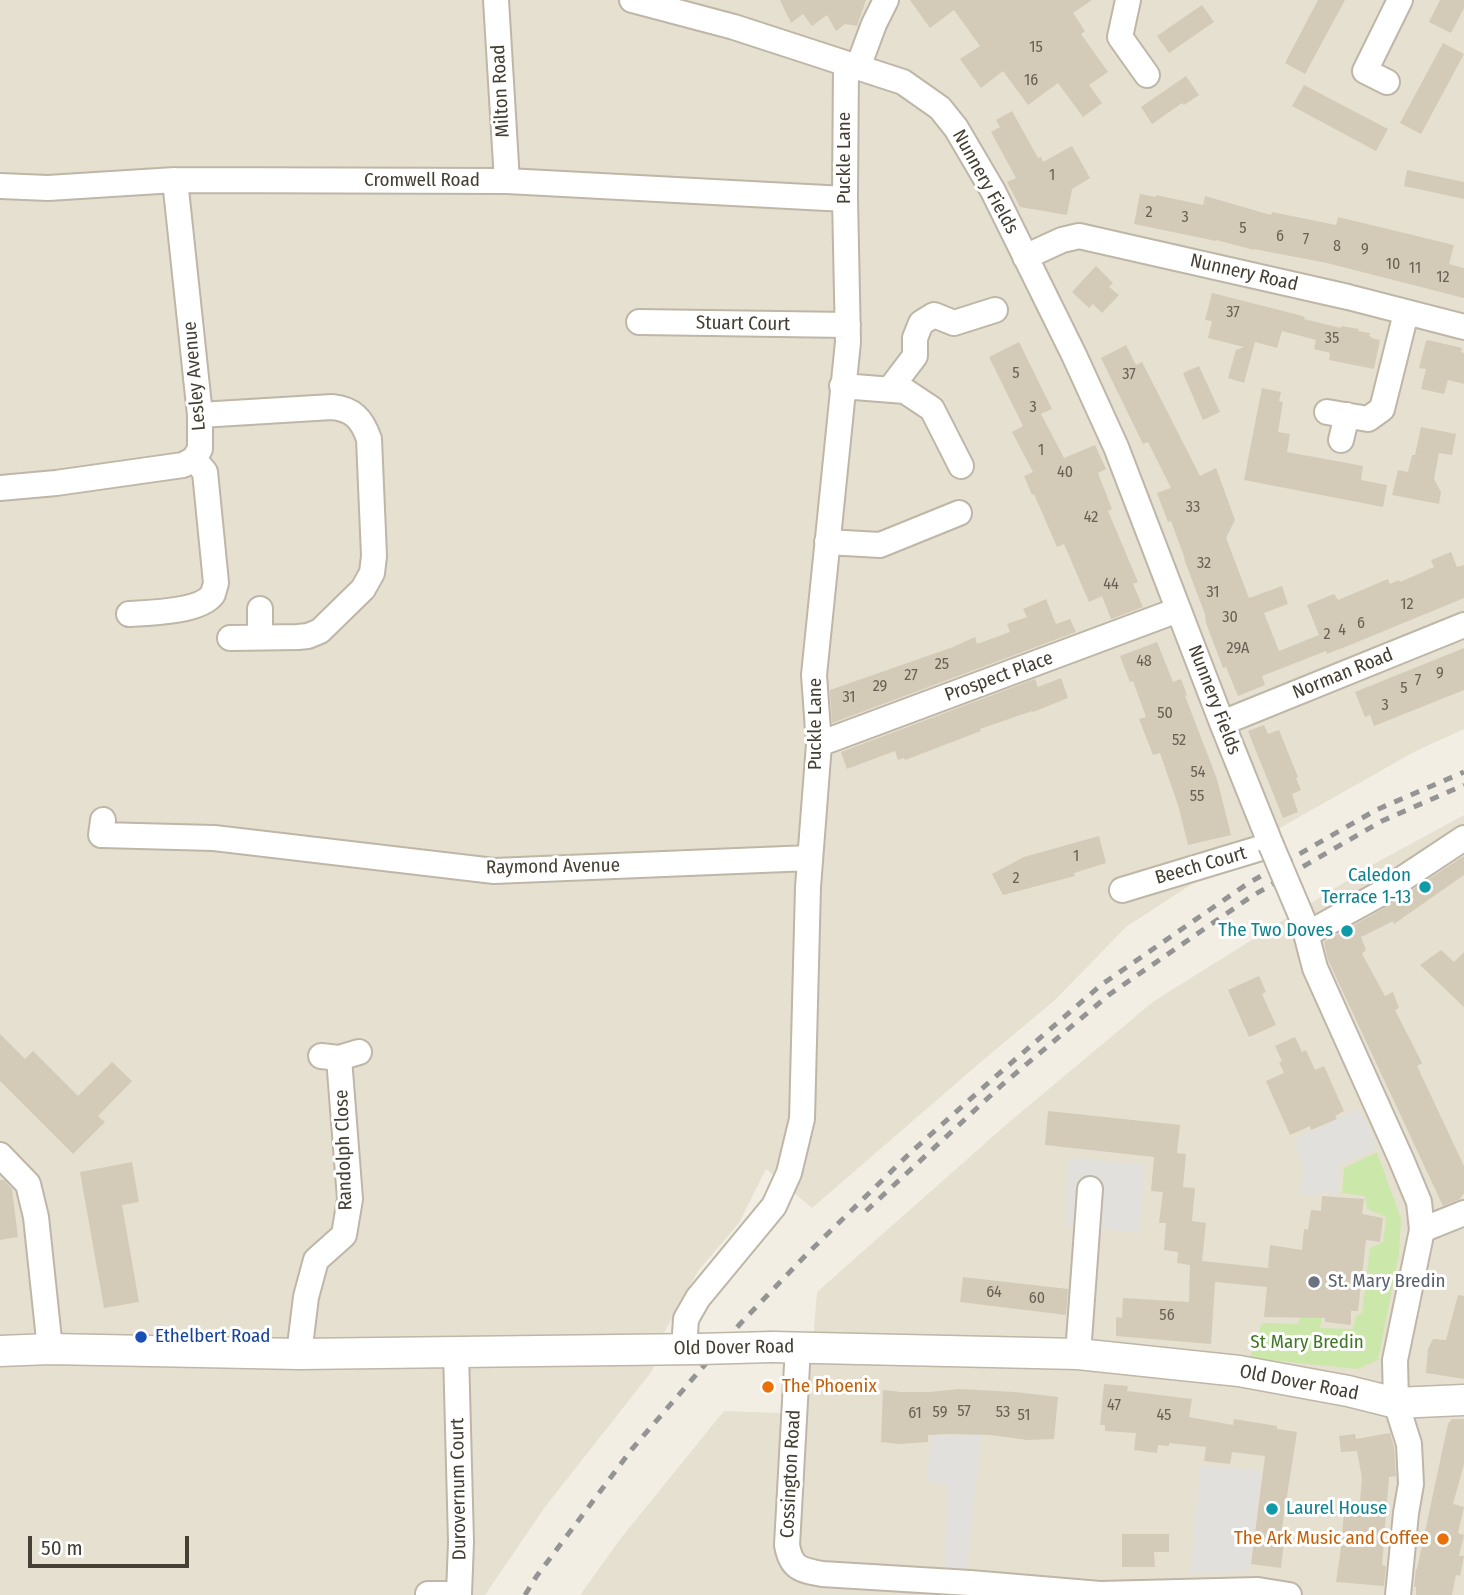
<!DOCTYPE html>
<html>
<head>
<meta charset="utf-8">
<style>
	body { margin:0 }
	#map { position:relative; width:1464px; height:1595px; overflow:hidden; background:#f2eee3; font-family:"Fira Sans Condensed",sans-serif }
	canvas { display:block }
	.scale { position:absolute; left:28px; top:1536px; width:161px; height:32px; box-sizing:border-box; border:4px solid #443e33; border-top:0; padding-left:9px; font-size:21px; line-height:24px; white-space:nowrap; color:#443e33; -webkit-text-stroke:5px #fff; paint-order:stroke }
</style>
</head>
<body>
<div id="map">
<canvas width="1464" height="1595"></canvas>
<div class="scale">50 m</div>
</div>
<script>
const context = document.querySelector('canvas').getContext('2d');
context.lineJoin = 'round';
function fill(path, color) {
  context.fillStyle = color;
  context.fill(path, 'evenodd');
}
function trace(path, color, width, dash) {
  context.strokeStyle = color;
  context.lineWidth = width;
  context.lineCap = dash ? 'butt' : 'round';
  context.setLineDash(dash || []);
  context.stroke(path);
}
function label(font, color, halo, rows, align = 'center') {
  context.font = font + ' "Fira Sans Condensed",sans-serif';
  context.lineWidth = 6;
  context.setLineDash([]);
  context.textBaseline = 'middle';
  context.strokeStyle = halo;
  context.fillStyle = color;
  for (const [text, x, y, turn = 0] of rows) {
    context.save();
    context.translate(x, y);
    context.rotate((+turn || 0) * Math.PI / 180);
    context.textAlign = isNaN(turn) ? turn : align;
    if (halo) context.strokeText(text, 0, 0);
    context.fillText(text, 0, 0);
    context.restore();
  }
}
const residential = new Path2D(`
	M0,0H1464V729L1414,752L1264,837L1126,927L1055,1000L982,1061L812,1208L766,1169L739,1223L698,1271L665,1331L652,1371L545,1507L485,1595H0Z
	M1464,815V1595H580L621,1538L724,1411L807,1414L817,1292L1008,1123L1154,1001L1372,865Z`);
const green = new Path2D(`
	M1377,1152L1401,1219L1399,1254L1378,1360L1357,1369L1250,1358L1262,1323L1298,1324L1303,1310L1323,1313L1320,1328L1353,1329L1356,1316L1362,1313L1370,1248L1383,1242L1386,1217L1367,1209L1365,1196L1342,1193L1344,1168Z`);
const parking = new Path2D(`
	M1360,1109L1378,1147L1338,1166V1194L1300,1195L1304,1169L1294,1139Z
	M1069,1158L1145,1165L1139,1233L1065,1225Z
	M932,1435H981L965,1583L944,1582L948,1485L926,1481Z
	M1201,1465L1262,1471L1248,1572L1190,1573Z`);
const building = new Path2D(`
	M780,0H866L857,26L845,24L836,31L827,15L812,26L803,14L791,23Z
	M910,0H1092L1073,13L1085,31L1081,34L1108,72L1089,85L1102,103L1083,117L1058,83L1028,105L1003,71L981,88L960,59L980,46L954,10L930,28Z
	M1318,0H1345L1305,74L1285,63Z
	M1440,0H1464V8L1451,33L1429,22Z
	M1202,5L1214,22L1169,53L1157,36Z
	M1443,43L1464,54L1421,134L1400,123Z
	M1186,76L1199,95L1184,105L1182,103L1152,124L1141,107Z
	M1304,85L1388,129L1376,151L1292,106Z
	M1012,111L1038,158L1041,157L1043,162L1072,146L1090,178L1072,189L1067,215L1020,207L1007,182L1016,178L991,132L1000,127L996,120Z
	M1407,170L1464,182V199L1404,186Z
	M1140,194L1156,197V195L1203,205L1205,196L1271,215L1272,212L1336,225L1338,217L1454,245L1449,264L1464,268V298L1327,263L1254,249V250L1216,240V241L1134,224Z
	M1096,266L1113,283L1109,287L1119,295L1102,313L1093,304L1089,308L1072,292Z
	M1212,293L1299,315L1305,317L1304,319L1341,328V326L1359,329L1358,331L1370,333L1369,336L1372,337L1371,338L1380,340L1374,369L1329,360L1330,353L1314,349L1316,340L1282,331L1277,348L1255,342L1244,383L1228,378L1236,350L1244,347L1208,338L1212,321L1205,320Z
	M1428,340L1462,348L1461,352L1464,353V384L1448,380L1444,394L1421,389L1426,369L1419,368L1426,341Z
	M1019,342L1052,409L1041,414L1064,458L1095,445L1106,469L1098,473L1112,509L1108,511L1138,582L1133,584L1143,607L1111,619L1102,596L1089,602L1064,544L1057,547L1034,494L1032,495L1024,476L1033,472L1012,432L1023,426L989,357Z
	M1126,345L1136,365L1142,362L1200,476L1216,468L1235,520L1226,538L1249,598L1282,586L1288,604L1264,613L1279,651L1319,635L1307,605L1334,594L1338,600L1388,579L1390,584L1399,580L1400,582L1434,567L1431,560L1451,552L1457,567L1464,565V598L1350,645L1327,654L1326,651L1262,676L1265,685L1238,696L1226,667L1223,668L1206,623L1205,614L1184,559H1185L1171,521L1168,522L1157,493L1171,488L1148,442L1143,444L1101,358Z
	M1199,366L1220,412L1203,420L1183,373Z
	M1262,388L1281,392L1279,401L1283,402L1278,432L1290,434L1287,452L1363,466L1361,480L1387,485L1383,507L1244,480Z
	M1421,427L1456,434L1452,455L1439,453L1434,479L1441,492L1439,504L1392,495L1398,470L1408,472L1412,455H1415Z
	M1046,599L1056,624L1070,619L1076,632L832,723L830,690L953,647L975,637L977,644L1010,632L1007,624L1027,617L1023,609Z
	M1157,642L1173,682L1181,679L1187,695L1185,696L1217,779L1231,835L1188,845L1178,805L1160,753L1153,755L1139,719L1146,717L1133,681L1130,682L1120,656Z
	M1464,648V690L1374,726L1370,715L1365,717L1355,692Z
	M1061,678L1068,698L1033,712L1032,711L980,729L981,731L905,760L904,758L898,760L895,751L847,769L841,752L1035,679L1038,687Z
	M1264,725L1268,734L1279,730L1298,777L1296,778L1301,790L1292,794L1298,812L1283,818L1248,731Z
	M1099,836L1106,863L1074,873L1075,876L1003,895L992,874L1024,857Z
	M1464,856V875L1394,924L1393,921L1361,937L1366,950L1362,954L1385,996L1393,992L1399,1008L1395,1010L1422,1063L1417,1066L1464,1166V1193L1460,1199L1443,1206L1328,960L1324,942L1386,907Z
	M1441,950L1454,962L1464,952V1007L1420,965Z
	M1259,976L1266,992L1262,994L1276,1025L1249,1037L1228,990Z
	M0,1034L25,1059L33,1051L78,1096L112,1062L132,1081L98,1116L105,1122L73,1154L0,1081Z
	M1295,1037L1302,1052L1306,1050L1315,1070L1324,1066L1344,1111L1335,1116L1337,1119L1311,1130L1310,1126L1290,1135L1266,1081L1284,1073L1279,1062L1282,1061L1275,1046Z
	M1048,1111L1180,1125L1177,1153L1186,1154L1183,1187L1195,1188L1192,1221L1206,1223L1202,1261L1268,1268L1270,1245L1302,1250L1304,1229L1308,1230L1311,1210L1321,1211L1322,1196L1364,1199L1362,1214L1383,1218L1380,1242L1366,1240L1358,1311H1351V1325L1325,1322V1318L1264,1317L1267,1287L1215,1282L1211,1344L1116,1336V1317L1122,1318L1123,1298L1189,1302L1190,1265L1177,1263L1178,1252L1164,1250L1166,1223H1159L1163,1192L1151,1191L1154,1157L1045,1145Z
	M132,1162L139,1202L122,1205L139,1302L104,1308L80,1172Z
	M0,1180H4L12,1189L18,1237L0,1240Z
	M963,1277L1068,1289L1066,1315L960,1302Z
	M1458,1295L1464,1296V1379L1426,1373L1428,1349L1433,1339L1446,1340Z
	M1104,1384L1128,1386L1127,1391L1192,1399L1189,1417L1233,1425L1234,1419L1277,1426V1429L1297,1432L1280,1541L1284,1542L1281,1568L1251,1564L1265,1456L1232,1452L1230,1464L1204,1461L1206,1447L1169,1443V1446L1158,1445L1157,1453L1134,1450L1136,1433L1105,1431V1425H1100Z
	M959,1389L1015,1392L1058,1397L1054,1439L1027,1440L991,1435L949,1434L928,1435V1442L899,1444L881,1442L883,1390L901,1392H930Z
	M1452,1419H1464V1464L1453,1504L1464,1507L1458,1533L1464,1535L1459,1556H1464L1460,1576L1456,1575L1452,1595H1416V1587H1414L1416,1569H1417L1448,1424Z
	M1390,1433L1394,1447L1396,1476L1389,1477L1382,1565L1386,1566L1384,1586L1336,1582L1341,1548L1345,1501H1360L1362,1478L1357,1451L1341,1452L1339,1436L1355,1434L1356,1439Z
	M1122,1534H1169V1552H1154L1155,1567H1122Z`);
const minor = new Path2D(`
	M496,0L507,181
	M632,0L734,27L903,82L940,108L956,128L993,191L1074,355L1116,447L1222,723L1271,845L1122,890
	M1128,0L1120,37L1147,75
	M858,67L874,24L886,0
	M1387,82L1365,71L1400,0
	M0,186L48,188L175,180L507,181L845,199
	M1025,257L1062,240L1079,236L1348,297L1464,327
	M639,322L848,325
	M842,386L905,391L932,409L961,466
	M890,389L915,356V338L921,323L934,315L954,323L995,310
	M1327,412L1368,419L1382,409L1406,313
	M200,415L332,407C353,409 362,419 369,439L374,556L372,573L363,589L320,631L308,636L298,637L230,638
	M1341,440L1347,415
	M0,488L56,483L183,465L194,459L200,449V415L175,180
	M827,542L880,545L959,513
	M260,609V637
	M129,614C149,613 201,612 213,594C213,593 216,584 216,583L205,472L194,459
	M1222,723L1464,625
	M819,744L1178,610
	M103,820L101,835L214,838L494,871L810,858
	M1302,918L1315,968L1401,1159L1419,1202L1422,1230L1395,1360L1396,1403L1409,1444L1411,1484L1406,1513L1398,1595
	M1307,934L1378,895L1464,838
	M321,1056L339,1058L359,1052
	M0,1155L28,1184L36,1217L50,1349
	M1422,1230L1464,1213
	M798,1347L787,1545C791,1568 800,1570 822,1574L970,1583L1100,1594L1258,1590L1289,1595
	M684,1349L686,1319L698,1298L774,1206L789,1173L802,1119L808,887L819,744L814,675L848,342L845,199L846,64
	M299,1354L306,1297L316,1260L344,1235L350,1199L339,1058
	M1078,1354L1090,1189
	M428,1594H459L461,1542L456,1352`);
const tertiary = new Path2D(`
	M772,1347L1078,1354L1239,1371L1348,1391L1396,1403L1464,1400
	M0,1351L50,1349L299,1354L699,1349`);
const rail = new Path2D(`
	M866,1211L1003,1084L1110,994L1252,896L1382,821L1464,785
	M525,1595L536,1577L632,1449L740,1324L807,1254L908,1155L995,1077L1101,985L1247,884L1376,810L1464,772`);
const minorBridge = new Path2D(`
	M1271,845L1302,918`);
const tertiaryBridge = new Path2D(`
	M699,1349L772,1347`);
const markers = [
	[1425,887,7,"#0f9aa8"],
	[1347,931,7,"#0f9aa8"],
	[1314,1282,7,"#6b7280"],
	[141,1337,7,"#1a4fb4"],
	[768,1387,7,"#e8710a"],
	[1272,1509,7,"#0f9aa8"],
	[1443,1539,7,"#e8710a"]
];
const numberNames = [
	["15",1036,48],
	["16",1031,81],
	["1",1052,176],
	["2",1149,213],
	["3",1185,218],
	["5",1243,229],
	["6",1280,237],
	["7",1306,240],
	["8",1337,247],
	["9",1365,250],
	["10",1393,265],
	["11",1415,269],
	["12",1443,278],
	["37",1233,313],
	["35",1332,339],
	["5",1016,374],
	["37",1129,375],
	["3",1033,408],
	["1",1041,451],
	["40",1065,473],
	["33",1193,508],
	["42",1091,518],
	["32",1204,564],
	["44",1111,585],
	["31",1213,593],
	["12",1407,605],
	["30",1230,618],
	["6",1361,624],
	["4",1342,631],
	["2",1327,635],
	["29A",1238,649],
	["48",1144,662],
	["25",942,665],
	["9",1440,674],
	["27",911,676],
	["7",1418,681],
	["29",880,687],
	["5",1404,689],
	["31",849,698],
	["3",1385,706],
	["50",1165,714],
	["52",1179,741],
	["54",1198,773],
	["55",1197,797],
	["1",1076,857],
	["2",1016,879],
	["64",994,1293],
	["60",1037,1299],
	["56",1167,1316],
	["47",1114,1406],
	["57",964,1412],
	["59",940,1413],
	["53",1003,1413],
	["61",915,1414],
	["51",1024,1416],
	["45",1164,1416]
];
const streetNames = [
	["Milton Road",501,91,-93],
	["Puckle Lane",845,158,-90],
	["Cromwell Road",422,181],
	["Nunnery Fields",985,182,61],
	["Nunnery Road",1244,273,13],
	["Stuart Court",743,324,1],
	["Lesley Avenue",195,376,-95],
	["Norman Road",1343,674,-22],
	["Prospect Place",999,677,-20],
	["Nunnery Fields",1214,700,69],
	["Puckle Lane",816,724,-90],
	["Beech Court",1201,866,-16],
	["Raymond Avenue",553,867,-1],
	["Randolph Close",344,1150,-92],
	["Old Dover Road",734,1348,-1],
	["Old Dover Road",1299,1383,11],
	["Cossington Road",791,1474,-87],
	["Durovernum Court",459,1489,-91]
];
const cultureNames = [
	["Caledon",1411,876],
	["Terrace 1-13",1411,898],
	["The Two Doves",1333,931],
	["Laurel House",1286,1509,"left"]
];
const worshipNames = [
	["St. Mary Bredin",1328,1282]
];
const transitNames = [
	["Ethelbert Road",155,1337]
];
const parkNames = [
	["St Mary Bredin",1307,1343]
];
const foodNames = [
	["The Phoenix",782,1387],
	["The Ark Music and Coffee",1429,1539,"right"]
];
fill(residential, '#e6e0d1');
fill(green, '#cbe8aa');
fill(parking, '#e2e0dc');
fill(building, '#d4cab8');
trace(minor, '#beb6a6', 28);
trace(tertiary, '#beb6a6', 33);
trace(minor, '#fff', 24);
trace(tertiary, '#fff', 30);
trace(rail, '#949494', 5, [9, 9]);
trace(minorBridge, '#beb6a6', 28, []);
trace(tertiaryBridge, '#beb6a6', 33, []);
trace(minorBridge, '#fff', 24);
trace(tertiaryBridge, '#fff', 30);
for (const [x, y, r, color] of markers) {
  const dot = new Path2D();
  dot.arc(x, y, r, 0, 2 * Math.PI);
  context.fillStyle = color;
  context.fill(dot);
  trace(dot, '#fff', 2.5);
}
label('16px', '#686154', null, numberNames);
label('19px', '#443e33', '#fff', streetNames);
label('19px', '#0d838f', '#fff', cultureNames, 'right');
label('19px', '#5b616d', '#fff', worshipNames, 'left');
label('19px', '#164399', '#fff', transitNames, 'left');
label('19px', '#427726', '#fff', parkNames);
label('19px', '#c56008', '#fff', foodNames, 'left');
</script>
</body>
</html>
